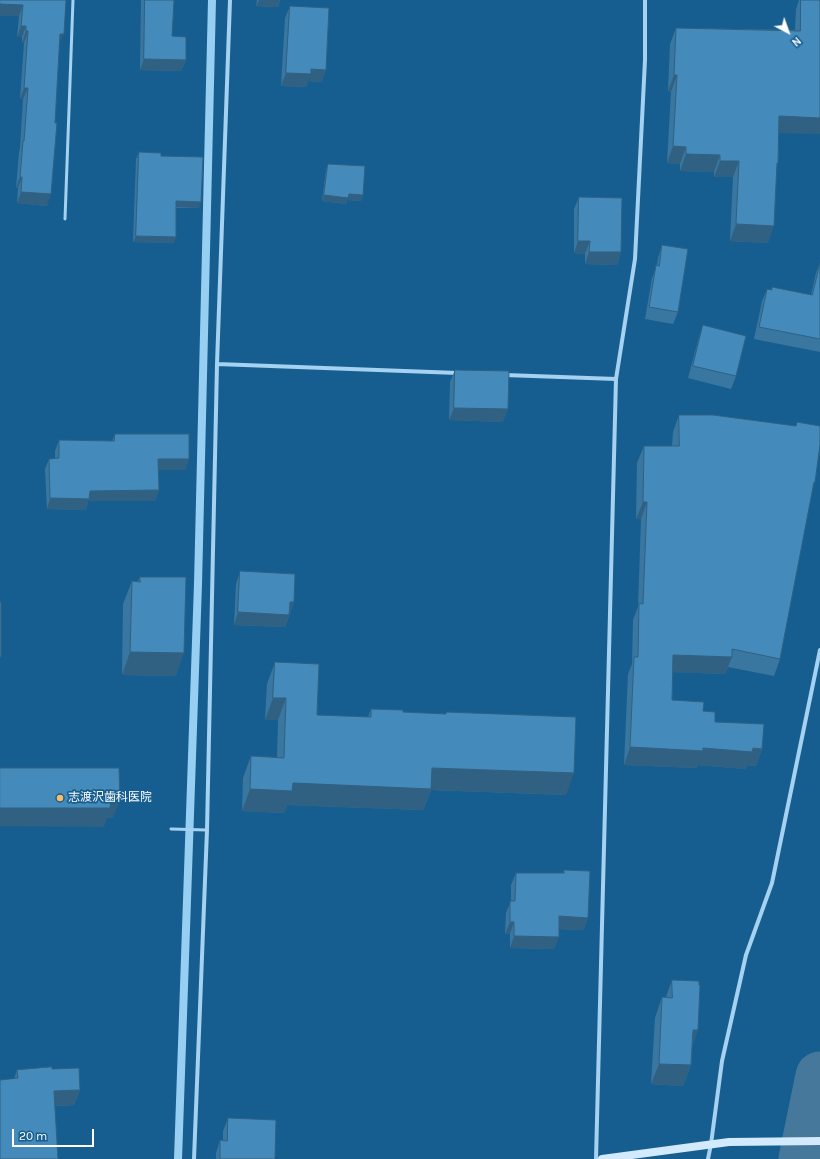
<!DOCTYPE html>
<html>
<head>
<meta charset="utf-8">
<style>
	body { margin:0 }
	#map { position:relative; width:820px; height:1159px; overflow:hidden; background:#175e90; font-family:Karla,sans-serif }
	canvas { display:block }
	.north { position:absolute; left:768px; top:12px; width:40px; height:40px; -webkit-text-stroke:3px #175e90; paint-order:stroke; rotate:139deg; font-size:11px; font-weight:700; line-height:16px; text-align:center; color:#fff }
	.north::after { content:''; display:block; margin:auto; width:14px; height:18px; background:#fff; clip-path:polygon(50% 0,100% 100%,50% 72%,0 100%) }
	.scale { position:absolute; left:12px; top:1129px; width:82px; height:18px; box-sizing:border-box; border:2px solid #fff; border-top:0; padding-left:5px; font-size:12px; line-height:14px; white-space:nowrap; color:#fff; -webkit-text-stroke:3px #175e90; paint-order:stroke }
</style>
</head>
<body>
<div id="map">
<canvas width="820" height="1159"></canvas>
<div class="north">N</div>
<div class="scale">20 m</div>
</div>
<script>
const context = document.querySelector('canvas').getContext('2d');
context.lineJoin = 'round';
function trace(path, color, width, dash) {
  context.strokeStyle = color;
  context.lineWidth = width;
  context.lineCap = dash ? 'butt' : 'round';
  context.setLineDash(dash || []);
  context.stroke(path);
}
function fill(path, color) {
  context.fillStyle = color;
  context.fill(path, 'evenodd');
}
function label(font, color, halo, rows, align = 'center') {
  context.font = font + ' Karla,"Noto Sans JP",sans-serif';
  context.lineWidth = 3.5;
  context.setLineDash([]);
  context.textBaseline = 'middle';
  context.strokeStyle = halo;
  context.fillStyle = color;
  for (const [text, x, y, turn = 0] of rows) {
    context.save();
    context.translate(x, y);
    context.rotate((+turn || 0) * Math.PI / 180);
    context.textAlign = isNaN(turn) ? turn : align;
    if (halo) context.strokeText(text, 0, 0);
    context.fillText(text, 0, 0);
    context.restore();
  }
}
const stream = new Path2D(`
	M178,1159L198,584L212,0`);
const river = new Path2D(`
	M803,1159L820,1076`);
const lane = new Path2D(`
	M65,219L73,0
	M171,829L207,830`);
const street = new Path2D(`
	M217,364L458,373
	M505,375L616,379
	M194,1159L207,830L217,364L230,0
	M596,1159L616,379L635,259L645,60V0
	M708,1159L711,1144L722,1061L746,955L772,883L820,650`);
const secondary = new Path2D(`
	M602,1159L729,1142L820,1141`);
const wall = new Path2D(`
	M0,0H66L59,45L47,206L17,203L18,188H16L19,152L20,148L23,99H20L24,43H22V37H17L19,16Z
	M141,0H174L172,36L186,60L181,71L140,70Z
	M257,0H280L278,7L256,6Z
	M799,0H820L779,133L778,163L776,168L768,243L730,241L733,177H714V172L680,171V164L667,163L671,92L668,91L670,44L676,28L795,30L796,9Z
	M290,6L322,82L308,81L306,87L281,86L285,18Z
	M139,152L199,208H176L174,243L133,242L136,159Z
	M328,164L363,195L361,201L347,200L346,204L322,201L326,170Z
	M579,197L621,252L617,265L585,264V254L574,253V209Z
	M662,245L678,312L673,324L645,319L652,278L657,266L658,258Z
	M820,263V352L754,339L762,301L767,289L771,290L772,287L811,295L816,273Z
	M703,325L736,376L731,389L688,378L699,337Z
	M455,370L503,422L449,420L450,382Z
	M679,415L796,426L797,422L815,482L812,488L780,659L774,676L728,667L725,674L673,672L672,700L703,711L715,722L762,749L756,766L747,765L746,769L698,765L697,768L624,765L628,674L632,664L633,620L638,607L641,519H636L637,463L644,446H672L673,432Z
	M115,434L189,459L185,470H159V490L155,501H88L86,510L47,509L45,469L49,459L55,458V451L59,440L112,441Z
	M240,571L294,602L285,627L234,625L236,584Z
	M140,577L176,676L122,675L123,604L132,581H138Z
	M275,662L317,715L368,717L371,709L403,712L446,714V712L566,795L431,790L423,810L287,805L284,813L242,811L243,778L251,756L277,757L278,720H265L267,684Z
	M564,870L584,930L559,929L554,949L510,948V934H505L506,913L511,901V885L516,873H563Z
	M672,980L692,1048L691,1065L683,1086L651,1084L655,1018L662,997H666Z
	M52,1069L80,1090L74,1105L55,1106L14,1079L17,1070Z
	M228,1118L275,1159H216V1153L220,1140H223V1131Z`);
const shadedWall = new Path2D(`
	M259,0H280L278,7L256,6Z
	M0,4L23,5L19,16H0Z
	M21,26H26L22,37H17Z
	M26,31H28L24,43H22Z
	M60,34H64L59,45H55Z
	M144,59L186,60L181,71L140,70Z
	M311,69L326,70L322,82L308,81L306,87L281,86L286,73Z
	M674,75H677L671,92L668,91Z
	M24,88H28L23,99H20Z
	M779,116L820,118V134L773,133Z
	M673,146L686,147L680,164L667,163Z
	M686,154L720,155L714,172L680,171Z
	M720,161H739L733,177H714Z
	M20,177H22L18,188H16Z
	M21,192L51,194L47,206L17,203Z
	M349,194L363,195L361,201L347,200L346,204L322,201L324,195Z
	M176,201L201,202L199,208L174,207Z
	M736,224L774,226L768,243L730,241Z
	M136,236L176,237L174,243L133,242Z
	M578,241H590L585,254L574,253Z
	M589,252H621L617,265L585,264Z
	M454,408L508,409L503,422L449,420Z
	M158,459H189L185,470H155Z
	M159,490L155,501H88L86,510L47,509L50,498L90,491Z
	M643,502H647L641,519H636Z
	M290,602H294L289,615Z
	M238,612L289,615L285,627L234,625Z
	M130,652L184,653L176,676L122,675Z
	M673,655L732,657L725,674L667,672Z
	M273,698H286L278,720H265Z
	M630,747L703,748L762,749L756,766L747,765L746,769L698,765L697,768L624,765Z
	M432,768L574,773L566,795L431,790L423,810L287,805L284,813L242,811L250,789L293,783Z
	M111,800H120L113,818H107L104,827L0,826V808Z
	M559,916L588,918L584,930L555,929Z
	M510,922H514L510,934H505Z
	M514,936L559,937L554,949L510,948Z
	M693,1030H698L691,1051Z
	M659,1064L691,1065L683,1086L651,1084Z
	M80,1090L74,1105L49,1106L54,1091Z`);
const building = new Path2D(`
	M0,0H66L64,34H60L55,123H57L51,194L21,192L22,177H20L23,141H24L28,88H24L28,31H26V26H21L23,5L0,4Z
	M145,0H174L172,36L186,37V60L144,59Z
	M801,0H820V118L779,116L778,163H777L774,226L736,224L739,161H720V155L686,154V147L673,146L677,75H674L676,28L800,31Z
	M290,6L329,8L326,70L311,69V74L286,73Z
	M139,152L161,153V156L203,157L201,202L176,201V237L136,236Z
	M328,164L365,166L363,195L349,194L348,198L324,195Z
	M579,197L622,198L621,252H589L590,241H578Z
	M662,245L688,249L678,312L649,307L656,265L659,266Z
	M820,263V339L759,327L767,289L772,290V287L812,295Z
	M703,325L746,336L736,376L693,366Z
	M455,370L509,371L508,409L454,408Z
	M679,415H713L796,426L797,422L820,426V445L815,482H814L780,659L732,649V657L673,655L672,700L704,702L703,711L715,712V722L764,724L762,749L753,748L752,752L703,748V751L630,747L634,657H638L639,603L643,604L647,502H643L644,446H679Z
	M115,434H189V459H158L159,490L90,491L89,499L50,498L49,459L59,458V440L114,441Z
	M240,571L295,574L294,602H290L289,615L238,612Z
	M140,577H186L184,653L130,652L132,581L140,582Z
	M0,602H1V657H0Z
	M275,662L319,664L317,715L371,717V709L403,710V712L446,714V712L576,717L574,773L432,768L431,789L293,783L292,791L250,789L251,756L284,758L286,698H273Z
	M0,768H119L120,800H111L110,808H0Z
	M564,870L590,871L588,918L559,916V937L514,936V922H510V901H515L516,873H564Z
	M672,980L699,981V985H700L698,1030H693L691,1065L659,1064L662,997L672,998Z
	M52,1067V1069L79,1068L80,1090L54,1091L58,1159H0V1080L18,1078L17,1070Z
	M228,1118L276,1120L275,1159H220V1140L227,1141Z`);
const markers = [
	[60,798,4,"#ffbb63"]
];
const poiNames = [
	["志渡沢歯科医院",68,798]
];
trace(stream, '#97cff2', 8);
trace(river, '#46789c', 49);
trace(lane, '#a4d2f0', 3);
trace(street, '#a4d2f0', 4);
trace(secondary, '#d2eafb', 8);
fill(wall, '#3a77a0');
fill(shadedWall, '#306182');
fill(building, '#448aba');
trace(building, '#306182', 1);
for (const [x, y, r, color] of markers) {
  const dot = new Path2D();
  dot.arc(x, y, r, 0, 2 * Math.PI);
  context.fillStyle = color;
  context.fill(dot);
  trace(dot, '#175e90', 1.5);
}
label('12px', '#fff', '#175e90', poiNames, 'left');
</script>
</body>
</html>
